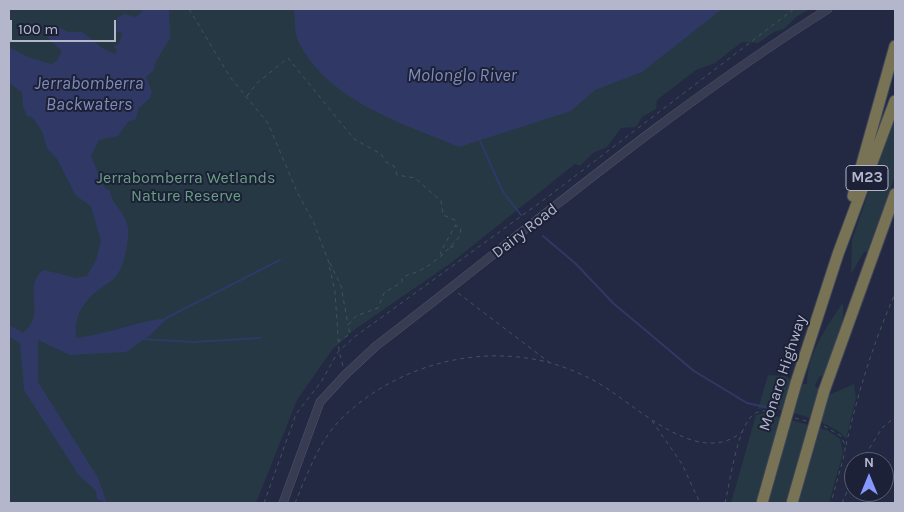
<!DOCTYPE html>
<html>
<head>
<meta charset="utf-8">
<style>
	body { margin:0 }
	#map { position:relative; width:904px; height:512px; overflow:hidden; background:#232942; font-family:Karla,sans-serif }
	canvas { display:block }
	.frame { position:absolute; inset:0; border:10px solid #b4b7cc; pointer-events:none }
	.north { position:absolute; left:844px; top:452px; width:50px; height:50px; box-sizing:border-box; background:#1c2137; border:1px solid #595d73; border-radius:50%; rotate:0deg; font-size:14px; font-weight:700; line-height:20px; text-align:center; color:#b4b7cc }
	.north::after { content:''; display:block; margin:auto; width:18px; height:22px; background:#8697ff; clip-path:polygon(50% 0,100% 100%,50% 72%,0 100%) }
	.scale { position:absolute; left:10px; top:20px; width:106px; height:22px; box-sizing:border-box; border:2px solid #b4b7cc; border-top:0; padding-left:6px; font-size:15px; line-height:18px; white-space:nowrap; color:#b4b7cc; -webkit-text-stroke:4px #1c2137; paint-order:stroke }
</style>
</head>
<body>
<div id="map">
<canvas width="904" height="512"></canvas>
<div class="frame"></div>
<div class="north">N</div>
<div class="scale">100 m</div>
</div>
<script>
const context = document.querySelector('canvas').getContext('2d');
context.lineJoin = 'round';
function fill(path, color) {
  context.fillStyle = color;
  context.fill(path, 'evenodd');
}
function trace(path, color, width, dash) {
  context.strokeStyle = color;
  context.lineWidth = width;
  context.lineCap = dash ? 'butt' : 'round';
  context.setLineDash(dash || []);
  context.stroke(path);
}
function label(font, color, halo, rows, align = 'center') {
  context.font = font + ' Karla,sans-serif';
  context.lineWidth = 4;
  context.setLineDash([]);
  context.textBaseline = 'middle';
  context.strokeStyle = halo;
  context.fillStyle = color;
  for (const [text, x, y, turn = 0] of rows) {
    context.save();
    context.translate(x, y);
    context.rotate((+turn || 0) * Math.PI / 180);
    context.textAlign = isNaN(turn) ? turn : align;
    if (halo) context.strokeText(text, 0, 0);
    context.fillText(text, 0, 0);
    context.restore();
  }
}
const green = new Path2D(`
	M9,9H810L796,17L784,29L774,32L758,43L742,42L715,63L696,70L657,100L656,109L642,117L636,127L621,128L607,147L593,153L580,166L575,164L451,263L354,330L332,350L297,400L256,503H9Z
	M895,116V176L867,252H864L851,274L852,240Z
	M843,302C846,326 831,354 823,377L820,376L815,385L819,390L831,394L854,384L856,398L846,439C837,423 776,405 758,409L768,375L785,376L796,383L807,384C807,353 827,327 843,302Z
	M765,413L827,430L840,439L843,453L829,503H731L756,415Z`);
const water = new Path2D(`
	M142,9H169L170,38L155,63L154,70L146,77L152,92L150,98L138,109L136,119L128,122L118,136L99,140L91,156L104,187L110,191C112,205 127,214 128,228C129,240 125,260 120,270C115,280 105,285 97,291C82,303 72,320 77,338C108,334 137,321 168,318L149,336L126,352L70,355L38,340V382L98,478L107,503L97,499L96,491L78,474L24,390L20,343L9,336V325L23,333C27,329 31,325 33,320C39,302 25,283 44,270L77,278L87,276L96,260L101,241L91,206L76,196L57,159L47,148L42,131L32,117L27,116L23,107L22,92L9,83V47L28,57L51,64L57,61L62,51L47,37L50,27H59L68,32H82L102,48L115,54L117,50L114,46L119,44L122,33L116,31L117,18L125,14L135,17L142,12Z
	M294,9H722L642,72L595,90L571,111L459,147C402,123 330,102 299,43C294,34 295,19 294,9Z`);
const stream = new Path2D(`
	M480,141L503,192L521,215
	M543,236L576,264L613,303L694,371L747,403L769,408
	M67,292L78,287
	M166,318L280,260
	M142,339L193,342L260,338`);
const path = new Path2D(`
	M189,9L230,77L268,123L297,192L313,221L328,260L335,292L339,351L343,366
	M247,96L257,83L288,58L354,139L381,154L386,162L394,166L397,175L415,178L441,201L443,215L455,220L456,226
	M450,247H453L455,243
	M330,263L341,286L348,325
	M458,293L550,363
	M338,342L350,334L348,325L356,316L378,308L384,293L402,282V278C408,274 414,274 421,270C436,262 449,249 459,237L461,229L457,226H455L440,253L442,255
	M795,418L806,421
	M652,421L682,464L700,503
	M824,426L841,436L845,445V452L831,503
	M846,445C858,393 873,343 895,294
	M861,462L882,428L895,417
	M264,503L296,414L321,382L338,352L353,338L549,196L794,9
	M295,503C307,475 318,443 340,420C394,366 477,343 551,363C564,367 580,373 593,380C633,401 697,471 743,431
	M725,503C730,483 737,426 754,414C761,409 770,411 777,413
	M842,503L854,476`);
const minor = new Path2D(`
	M283,503L320,402L345,375L376,346C525,232 669,109 828,9`);
const highway = new Path2D(`
	M853,196L895,46
	M796,383L838,254L895,101
	M824,391L895,194`);
const highwayBridge = new Path2D(`
	M762,503L796,383
	M792,503L824,391`);
const shields = [
	[867,178,42]
];
const shieldNames = [
	["M23",867,178]
];
const parkNames = [
	["Jerrabomberra Wetlands",186,178],
	["Nature Reserve",186,196]
];
const streetNames = [
	["Dairy Road",525,231,-38],
	["Monaro Highway",783,373,-72]
];
const waterNames = [
	["Molonglo River",462,76],
	["Jerrabomberra",89,84],
	["Backwaters",89,105]
];
fill(green, '#253843');
fill(water, '#303965');
trace(stream, '#303965', 2);
trace(minor, '#52576c', 9);
trace(highway, '#3f4459', 13);
trace(path, '#40545d', 1, [4, 4]);
trace(minor, '#383c52', 8);
trace(highway, '#787354', 11);
trace(highwayBridge, '#3f4459', 13, []);
trace(highwayBridge, '#787354', 11);
for (const [x, y, w] of shields) {
  const box = new Path2D();
  box.roundRect(x - w / 2, y - 12.5, w, 25, 4);
  context.fillStyle = '#1c2137';
  context.fill(box);
  trace(box, '#b4b7cc', 1);
}
label('bold 15px', '#b4b7cc', null, shieldNames);
label('16px', '#699f83', '#1c2137', parkNames);
label('16px', '#b4b7cc', '#1c2137', streetNames);
label('italic 18px', '#808bba', '#1c2137', waterNames);
</script>
</body>
</html>
